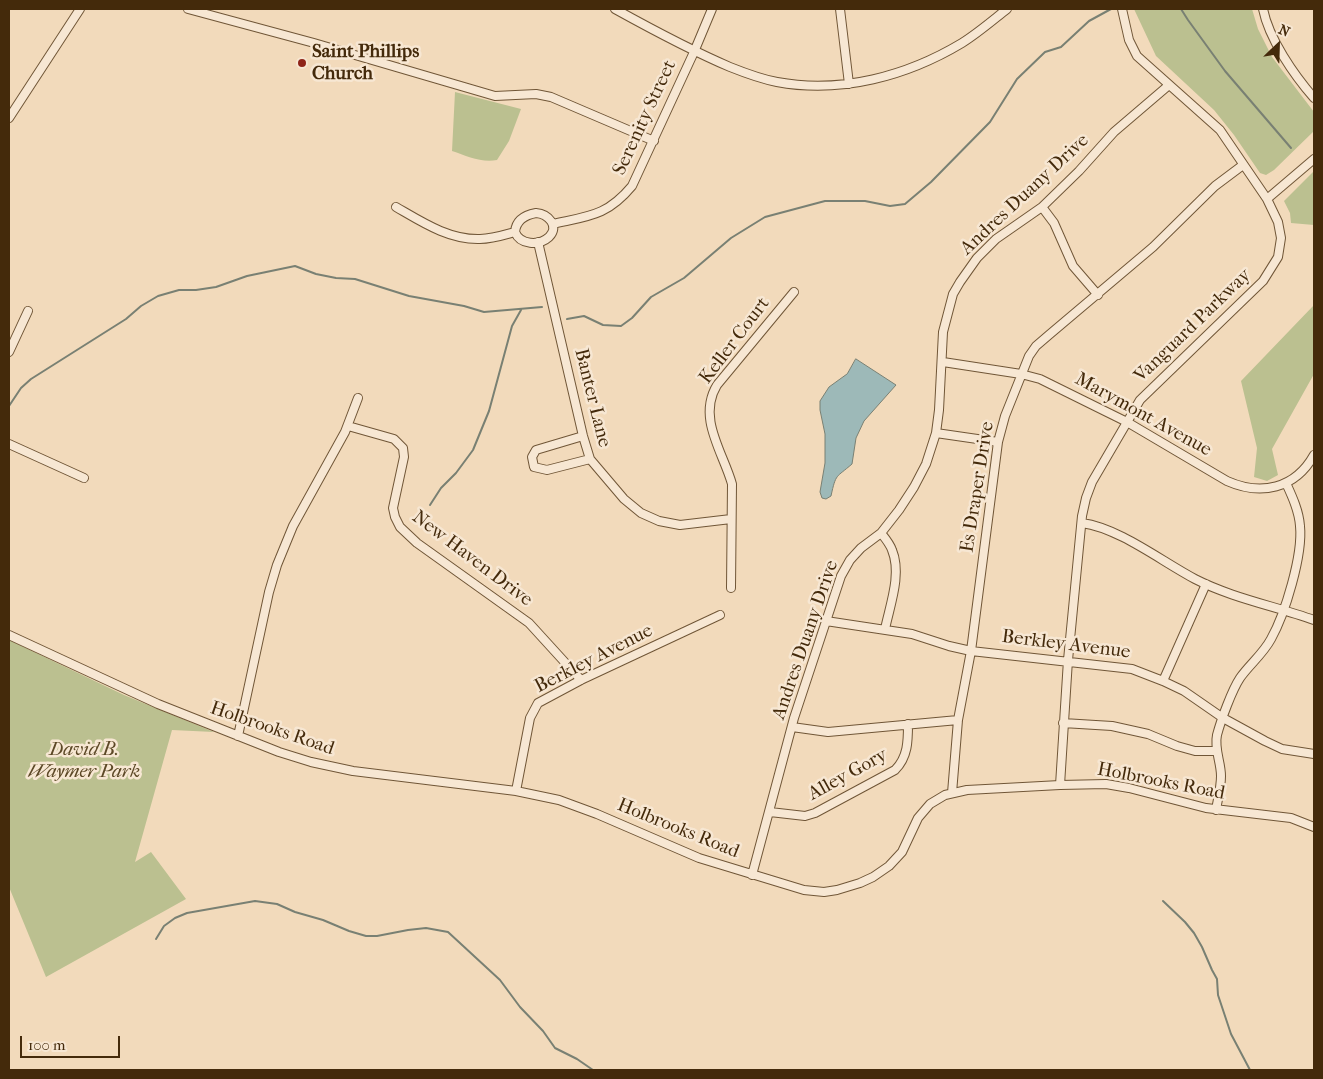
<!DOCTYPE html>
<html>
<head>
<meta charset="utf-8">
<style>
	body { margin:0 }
	#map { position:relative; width:1323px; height:1079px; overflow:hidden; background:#f2dabb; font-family:"IM FELL French Canon",serif }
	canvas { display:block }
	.frame { position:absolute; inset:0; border:10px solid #442a0b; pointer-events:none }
	.north { position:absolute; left:1253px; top:20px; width:50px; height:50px; -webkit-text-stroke:4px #f7e7d3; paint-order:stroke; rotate:24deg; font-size:14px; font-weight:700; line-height:20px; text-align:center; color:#442a0b }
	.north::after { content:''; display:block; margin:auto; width:18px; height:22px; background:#442a0b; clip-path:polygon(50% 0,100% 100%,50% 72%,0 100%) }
	.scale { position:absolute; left:20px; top:1036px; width:100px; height:22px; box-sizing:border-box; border:2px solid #442a0b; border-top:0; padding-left:6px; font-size:15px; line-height:18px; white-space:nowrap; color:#442a0b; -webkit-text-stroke:4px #f7e7d3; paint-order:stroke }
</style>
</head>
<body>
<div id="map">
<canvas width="1323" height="1079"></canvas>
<div class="frame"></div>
<div class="north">N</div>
<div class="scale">100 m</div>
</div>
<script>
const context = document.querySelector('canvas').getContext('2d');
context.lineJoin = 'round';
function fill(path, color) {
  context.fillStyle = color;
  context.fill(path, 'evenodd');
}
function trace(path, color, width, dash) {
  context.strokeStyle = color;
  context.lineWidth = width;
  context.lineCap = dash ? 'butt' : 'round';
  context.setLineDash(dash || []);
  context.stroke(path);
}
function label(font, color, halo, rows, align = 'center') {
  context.font = font + ' "IM FELL French Canon",serif';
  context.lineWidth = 5;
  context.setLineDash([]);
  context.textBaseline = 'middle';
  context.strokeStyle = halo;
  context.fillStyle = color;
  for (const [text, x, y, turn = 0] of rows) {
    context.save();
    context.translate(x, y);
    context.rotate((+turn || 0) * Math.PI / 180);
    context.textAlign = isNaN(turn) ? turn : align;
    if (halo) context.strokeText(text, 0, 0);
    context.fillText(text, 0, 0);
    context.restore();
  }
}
const green = new Path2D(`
	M1134,9H1252L1258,29L1272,57L1314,112V131L1274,170L1266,175L1260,173L1234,135L1214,110L1156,56Z
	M455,92L521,109L509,141L497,160C481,163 467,156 452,151Z
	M1314,171V225L1291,223L1290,213L1284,201Z
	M1314,305V374L1272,449L1278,475L1267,481L1254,477L1257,448L1241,381Z
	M9,640L124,695L214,732L172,730L135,862L151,852L186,899L46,977L9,887Z`);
const water = new Path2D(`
	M856,359L896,385L864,421L856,438L852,464C836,478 836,473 831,496L826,499L822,498L820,492L825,463V434L820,410V401L829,387L847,374Z`);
const stream = new Path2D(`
	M1181,9L1188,20L1225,71L1291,148
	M567,319L584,316L603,325L621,326L632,318L651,297L684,278L731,238L765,217L825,201H865L890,206L905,204L931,182L990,122L1017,79L1045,52L1061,47L1089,21L1111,9
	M9,406L21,388L31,379L126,319L141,306L158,296L179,290H196L216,287L247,276L295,266L316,274L336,278L355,279L409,296L464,306L484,312L542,307
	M430,505L441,488L456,473L473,450L489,411L512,326L521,310
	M1163,901L1185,922L1194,933L1202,947L1212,970L1217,979L1218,995L1231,1034L1250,1070
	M156,939L164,926L175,918L187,913L255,901L277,904L295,912L323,920L349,931L366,936H377L408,930L426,928L448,932L500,980L520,1007L543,1031L555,1048L577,1059L593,1070`);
const minor = new Path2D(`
	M188,9L314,43L495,96L536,94L551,97L654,141
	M615,9C653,30 690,50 730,67C745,73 761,79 777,82C841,94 907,76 962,43C978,33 993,20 1007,9
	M840,9L849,84
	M1263,9C1269,39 1294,75 1314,98
	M9,118L80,9
	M1267,199L1314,159
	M396,207C422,222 449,240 480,239C492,239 504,235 515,232
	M1042,207L1054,223L1073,266L1098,295
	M536,213C548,214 560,226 549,237C539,246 520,245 515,232C516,220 525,215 536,213Z
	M553,224C589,216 607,216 632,186L694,52L712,9
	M538,242L583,436L590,459L624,499L641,513L659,521L680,525L731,519
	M9,352L28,311
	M943,362L1021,374L1040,379L1127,422L1227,481C1261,496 1295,489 1314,455
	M348,426L394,439L403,448L404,457L393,508L395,517L400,527L417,543L529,623L581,680
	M936,433L998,442
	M583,436L536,450L532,457L534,467L547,470L590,459
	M9,444L84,478
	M1082,523C1119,528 1161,561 1195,579C1232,598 1275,606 1314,620
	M881,533C885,538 890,544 892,550C902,574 890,605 885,629
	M731,588L732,484C723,452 697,418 717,385L794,292
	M826,621L912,634L949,646L971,651L1132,669L1163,681L1184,691L1223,718L1265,741L1282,749L1314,754
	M9,635L158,704L279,752L311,762L353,771L516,791L559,800L597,814L699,858L804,890L824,892L837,890L860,883L873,877L889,866L902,852L918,818L930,804L945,795L967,790L1060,785L1106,784L1129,788L1206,808L1291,818L1314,827
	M1163,681L1206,584
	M1063,723L1112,726L1148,734L1177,746L1195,751H1216
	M792,727L828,732L958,720
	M238,736L269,592L277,565L293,526L345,432L358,398
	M1060,785L1068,660L1082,516L1086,498L1092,482L1140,400L1263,281L1278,257L1281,238L1278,222L1267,199L1220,130L1137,56L1129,40L1122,9
	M516,791L530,718L538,703L581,680L720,615
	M952,793L958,720L971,651L998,442L1005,416L1029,356L1036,346L1050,334L1153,247L1215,186L1243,165
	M1216,810C1218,798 1221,787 1221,776C1221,762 1214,749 1217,735C1221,720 1232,690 1240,678C1249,665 1263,654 1271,639C1285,614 1303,555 1300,526C1299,511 1292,496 1286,483
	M770,812L805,816L815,813L895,770C908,757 908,741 908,724
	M752,875L794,718L841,576L850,560L861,548L881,533L899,510L914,487L926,464L936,433L939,410L943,332L953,294L960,282L977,258L996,239L1042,207L1079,171L1114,132L1169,85`);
const markers = [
	[302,63,5,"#8f2418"]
];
const poiNames = [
	["Saint Phillips",312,52],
	["Church",312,74]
];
const streetNames = [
	["Serenity Street",645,118,-65],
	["Andres Duany Drive",1025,195,-43],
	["Vanguard Parkway",1193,326,-44],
	["Keller Court",735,341,-53],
	["Banter Lane",592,398,76],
	["Marymont Avenue",1143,415,29],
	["Es Draper Drive",978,487,-81],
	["New Haven Drive",472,559,37],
	["Andres Duany Drive",806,640,-71],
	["Berkley Avenue",1066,645,7],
	["Berkley Avenue",594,659,-27],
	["Holbrooks Road",272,729,19],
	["Alley Gory",848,775,-29],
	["Holbrooks Road",1161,782,11],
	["Holbrooks Road",678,829,22]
];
const parkNames = [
	["David B.",84,750],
	["Waymer Park",84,772]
];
fill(green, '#bbc090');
fill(water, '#9db9b8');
trace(water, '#798073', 1);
trace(stream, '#798073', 2);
trace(minor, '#705637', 10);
trace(minor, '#f7e7d3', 8);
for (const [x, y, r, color] of markers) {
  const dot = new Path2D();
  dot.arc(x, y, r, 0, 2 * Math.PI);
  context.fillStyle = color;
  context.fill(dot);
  trace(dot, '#f7e7d3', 2);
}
label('bold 19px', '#442a0b', '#f7e7d3', poiNames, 'left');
label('19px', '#442a0b', '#f7e7d3', streetNames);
label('italic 19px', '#5c4826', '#f7e7d3', parkNames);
</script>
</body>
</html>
